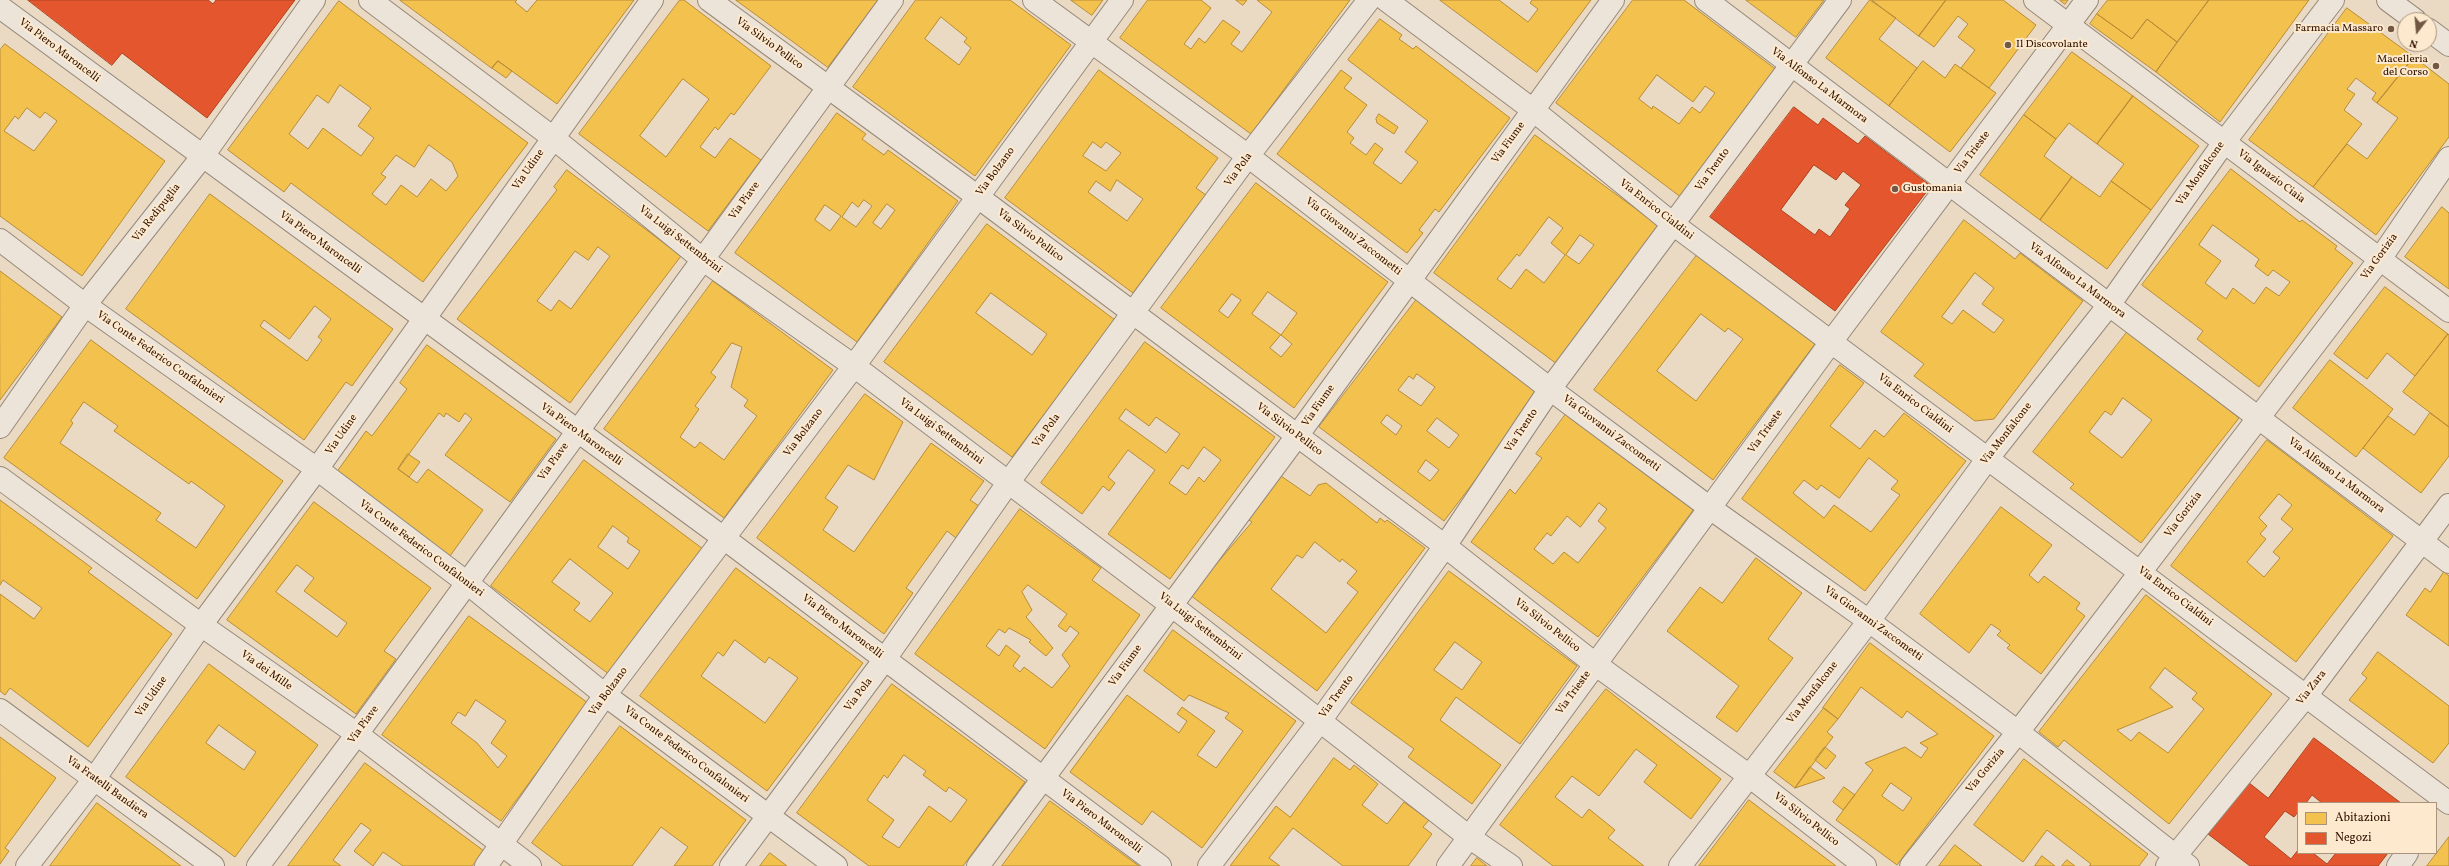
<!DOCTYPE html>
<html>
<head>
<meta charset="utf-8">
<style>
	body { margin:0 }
	#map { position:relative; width:2449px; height:866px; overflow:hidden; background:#eadac3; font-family:Vollkorn,serif }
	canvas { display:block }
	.legend { position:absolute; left:2297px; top:802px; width:140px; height:52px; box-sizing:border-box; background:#fce9ce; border:1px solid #aa937c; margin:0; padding:5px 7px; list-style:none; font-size:12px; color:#301100 }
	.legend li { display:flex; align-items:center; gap:8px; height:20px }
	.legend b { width:20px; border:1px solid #aa937c }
	.north { position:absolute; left:2397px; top:12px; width:40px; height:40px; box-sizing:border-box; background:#fce9ce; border:1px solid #aa937c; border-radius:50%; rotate:196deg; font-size:11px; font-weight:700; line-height:16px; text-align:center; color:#301100 }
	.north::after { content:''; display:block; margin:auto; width:14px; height:18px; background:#715744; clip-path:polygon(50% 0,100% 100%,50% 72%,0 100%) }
</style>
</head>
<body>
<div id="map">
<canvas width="2449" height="866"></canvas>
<ul class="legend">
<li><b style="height:11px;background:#f2c14e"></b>Abitazioni</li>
<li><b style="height:11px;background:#e4572e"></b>Negozi</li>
</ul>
<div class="north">N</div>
</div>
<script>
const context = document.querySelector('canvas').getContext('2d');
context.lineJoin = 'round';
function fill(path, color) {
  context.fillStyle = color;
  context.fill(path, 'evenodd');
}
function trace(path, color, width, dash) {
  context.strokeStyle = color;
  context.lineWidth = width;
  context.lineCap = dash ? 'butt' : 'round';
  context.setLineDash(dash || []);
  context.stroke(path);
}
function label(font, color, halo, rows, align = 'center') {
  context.font = font + ' Vollkorn,serif';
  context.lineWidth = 4;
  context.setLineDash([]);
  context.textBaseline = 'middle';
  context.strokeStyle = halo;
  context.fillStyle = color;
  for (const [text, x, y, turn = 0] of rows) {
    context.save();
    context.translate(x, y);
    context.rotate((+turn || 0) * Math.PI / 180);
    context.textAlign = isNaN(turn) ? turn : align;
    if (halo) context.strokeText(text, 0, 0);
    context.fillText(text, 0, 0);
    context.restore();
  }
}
const homes = new Path2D(`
	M400,0H517L515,2L527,12L537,0H634L557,104L498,61L492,68Z
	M680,0H684L771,66L734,115L731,113L718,130L715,127L700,147L715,158L730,138L761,160L708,231L579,134ZM683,79L709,99L666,157L640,136Z
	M736,0H878L828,67Z
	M916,0H1010L1071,45L975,176L853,87ZM941,17L967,38L964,42L971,48L959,65L925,39Z
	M1071,0H1103L1092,15Z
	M1148,0H1201L1211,8L1184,44L1191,49L1199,38L1205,43L1223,20L1240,32L1231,44L1242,52L1272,12L1257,0H1350L1251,134L1120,38Z
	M1236,0H1247L1243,5Z
	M1440,0H1499L1528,22L1538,9L1530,3L1532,0H1591L1537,72Z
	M1633,0H1684L1778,71L1682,198L1556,103ZM1657,75L1693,102L1705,86L1715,93L1700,113L1692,107L1679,124L1653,106L1652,109L1639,99Z
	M1746,0H1824L1796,37Z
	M1870,0L1896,18L1879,39L1917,68L1889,106L1826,58Z
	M1872,0H1946L1919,36Z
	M1946,0H2003L2036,25L1989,88L1961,68L1975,50L1958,37L1968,24L1958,16L1934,47L1919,36Z
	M2060,0H2068L2065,4Z
	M2108,0H2209L2177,42L2147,19L2132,39L2097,14Z
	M2209,0H2309L2220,122L2156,72Z
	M339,1L528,143L423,282L291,183L284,192L228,150ZM340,85L371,108L358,126L374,138L361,156L323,128L308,149L289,134L317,95L328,103ZM429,145L452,162L458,176L446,191L431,179L417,197L401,185L386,205L372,194L386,177L381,174L396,155L414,167Z
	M2347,8L2414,57L2377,103L2372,99L2376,93L2356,78L2347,89L2355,94L2344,110L2362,124L2313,187L2249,140Z
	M2097,14L2132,39L2147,19L2177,42L2156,72L2090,24Z
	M1380,19L1402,35L1399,39L1413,49L1416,46L1510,118L1439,212L1435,209L1419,230L1423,233L1407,253L1277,154L1341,70L1352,78L1344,88L1367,105L1347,132L1354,138L1350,143L1366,155L1375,143L1383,149L1373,163L1401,184L1418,162L1405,152L1428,121L1348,60Z
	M5,44L165,161L82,276L0,216V50ZM27,108L40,118L45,112L57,121L34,151L4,131L15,116L18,119Z
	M2072,52L2133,96L2097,144L2069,123L2056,139L2024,115Z
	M2414,57L2449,84V137L2376,235L2313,187L2347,144L2367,159L2398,118L2377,103Z
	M498,61L512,71L506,78L492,68Z
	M1923,61L1945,78L1955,64L1996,93L1950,152L1889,106Z
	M1099,70L1218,158L1196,188L1206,195L1133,293L1005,198ZM1093,142L1101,148L1106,142L1121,153L1106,171L1083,156ZM1117,180L1143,199L1127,221L1088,192L1096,181L1110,191Z
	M2133,96L2199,146L2151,210L2111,181L2124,164L2097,144Z
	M837,113L866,134L862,139L884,155L888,150L958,201L857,342L735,253ZM864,200L872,206L856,227L842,217L852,202L858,207ZM887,204L895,210L881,229L873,223ZM825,205L841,216L830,231L815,220Z
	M1379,114L1398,127L1394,134L1377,123L1376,119Z
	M2024,115L2056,139L2044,156L2072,177L2040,220L1980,175Z
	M1535,135L1662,228L1561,367L1434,273ZM1549,217L1563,228L1551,243L1565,255L1544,283L1526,269L1511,289L1497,279L1517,254L1519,256ZM1580,235L1594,245L1579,264L1566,255Z
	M2231,169L2300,222L2302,220L2337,246L2335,249L2353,263L2259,387L2197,339L2203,331L2142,285ZM2213,225L2259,259L2255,266L2268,276L2273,270L2290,282L2279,296L2266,287L2254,304L2233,288L2226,299L2205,283L2221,261L2199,245Z
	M567,170L681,256L570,403L457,319L557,190L554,187ZM598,247L610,256L571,309L559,300L551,311L537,301L575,251L588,260Z
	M2072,177L2100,197L2111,181L2151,210L2107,269L2040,220Z
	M1256,183L1388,282L1294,408L1161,308ZM1268,292L1297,313L1281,335L1252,314ZM1232,294L1241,300L1228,318L1219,311ZM1281,335L1292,344L1281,357L1270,348Z
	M210,194L393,329L352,386L346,382L304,440L126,309ZM315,306L331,319L318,337L322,340L307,361L260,326L264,320L289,339Z
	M2442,207L2449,213V289L2405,257Z
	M1964,220L2015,259L2020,253L2083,301L1994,419L1975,421L1914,376L1924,364L1881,332ZM1975,273L1994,288L1982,304L2004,320L1994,333L1963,310L1952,324L1942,317Z
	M987,224L1115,320L1012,457L884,362ZM991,293L1047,334L1032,355L976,313Z
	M1697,255L1815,344L1713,480L1594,390ZM1701,314L1725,332L1728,328L1743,339L1696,401L1657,371Z
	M0,271L62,317L0,400Z
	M713,281L833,370L724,518L604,429ZM732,343L742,347L731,387L748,400L744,406L757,416L724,460L700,442L695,448L680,437L699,409L695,406L716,377L711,373Z
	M2385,287L2448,334L2415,376L2387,353L2367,379L2334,354Z
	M1417,299L1542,393L1444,521L1319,427ZM1417,374L1435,387L1421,406L1398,390L1409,376L1413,379ZM1387,415L1402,426L1396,435L1381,423ZM1437,418L1459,435L1449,448L1427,431ZM1426,460L1439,470L1430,481L1418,472Z
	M2128,331L2239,418L2141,543L2070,488L2074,484L2033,452ZM2123,398L2152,420L2122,458L2089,432L2105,411L2111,415Z
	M2448,334L2449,335V427L2403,392Z
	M91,340L283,481L197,599L4,458ZM84,402L118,426L114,431L189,484L191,481L225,506L196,548L156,520L161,513L60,443L73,423L71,421Z
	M1145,342L1275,437L1170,579L1108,534L1155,470L1128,450L1108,477L1115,483L1109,491L1103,486L1082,514L1041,483ZM1126,409L1149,426L1156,417L1180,434L1166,453L1119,419ZM1204,447L1221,460L1204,482L1199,477L1186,495L1169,483L1182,465L1188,469Z
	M427,345L556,439L510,502L445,455L472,419L465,413L459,422L446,413L444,417L439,413L398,469L417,483L428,469L483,510L450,556L336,473L366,431L372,436L407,389L400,383Z
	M2330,360L2393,409L2356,457L2293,408Z
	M1840,365L1864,383L1830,426L1860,449L1875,430L1884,437L1904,413L1966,461L1865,591L1742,499ZM1869,458L1898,481L1891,489L1900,495L1871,532L1834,505L1824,518L1793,493L1804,480L1817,490L1821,485L1839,498Z
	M865,394L903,422L874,480L848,465L825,498L838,507L823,530L854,552L931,443L984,481L970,500L979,506L956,538L947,531L906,588L913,593L884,634L757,538Z
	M2430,413L2449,427V456L2421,493L2363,448L2388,416L2414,435Z
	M1566,414L1694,509L1598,637L1471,542L1510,489L1515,494L1542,458L1536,454ZM1599,503L1607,509L1598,521L1606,528L1578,563L1564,552L1553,564L1534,549L1547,533L1551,536L1567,516L1580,527Z
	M2267,440L2393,536L2296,662L2171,566ZM2279,494L2292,505L2281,519L2293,529L2273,552L2280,558L2264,577L2247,562L2266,539L2260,534L2267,526L2259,518Z
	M408,454L420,462L409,477L398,469Z
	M584,460L703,549L610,675L491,586ZM613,526L629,538L627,542L640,551L628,569L598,547ZM570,559L613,593L590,622L574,610L580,603L552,582Z
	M1281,476L1310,496L1318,485L1326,483L1377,523L1380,518L1385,522L1387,520L1425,548L1317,691L1190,595L1252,522L1247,519ZM1315,542L1340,562L1342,559L1357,571L1347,583L1358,592L1326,633L1271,589L1297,555L1302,558Z
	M0,500L92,568L88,572L172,634L88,747L10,688L5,695L0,691V594L34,619L42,608L3,580L0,585Z
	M314,502L431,588L384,651L396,659L356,714L227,620ZM297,565L314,578L304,591L347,623L337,637L276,592Z
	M2001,507L2052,545L2029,575L2038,583L2044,576L2080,603L2076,609L2085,616L2041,674L2007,648L2010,645L1997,635L2001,631L1991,624L1969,653L1920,614Z
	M1020,509L1101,568L1092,580L1140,615L1045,749L915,654ZM1028,585L1067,614L1058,626L1066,632L1070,626L1079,633L1062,655L1070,666L1052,688L1024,667L1020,672L1013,666L1020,656L1006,645L999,656L986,646L999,629L1005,633L1009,628L1031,640L1029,642L1046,656L1053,648L1026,617L1032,610L1022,592Z
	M1756,558L1802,593L1768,639L1793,658L1737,732L1716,717L1739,686L1667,631L1700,587L1722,603Z
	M736,568L863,663L767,791L640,696ZM735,640L765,663L769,657L798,678L765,723L701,676L718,652L723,656Z
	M1449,571L1577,666L1520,744L1456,697L1440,720L1501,765L1472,804L1408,757L1414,749L1351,703ZM1455,642L1482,662L1462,690L1434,670Z
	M2444,572L2449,576V646L2406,615L2425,588L2430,592Z
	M2146,595L2272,694L2169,824L2064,740L2058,747L2039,732ZM2165,668L2197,693L2192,699L2204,709L2168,753L2139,732L2131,741L2117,730L2173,707L2150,688Z
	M469,616L588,703L501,821L382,735ZM476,700L506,721L491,743L507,756L498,768L477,743L451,723L458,712L465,716Z
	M1173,630L1296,721L1202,848L1152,811L1142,825L1070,772L1127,695L1179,733L1187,721L1177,714L1182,707L1215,731L1197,755L1216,768L1243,731L1225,718L1229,713L1189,695L1184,701L1144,671Z
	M1870,643L1994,736L1897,865L1836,820L1873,770L1865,763L1905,747L1921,758L1928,748L1920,743L1938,734L1907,711L1902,718L1861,687L1838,719L1823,708ZM1891,783L1912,798L1903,811L1882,796Z
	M2378,652L2449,706V743L2433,763L2349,700L2367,678L2362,674Z
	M209,664L318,745L235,857L126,777ZM219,725L256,752L244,770L206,743Z
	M892,684L1025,782L963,866H869L797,813ZM904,755L926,771L923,775L946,792L949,787L967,800L951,822L929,806L899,848L882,837L894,820L867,800L884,775L887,778Z
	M1606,689L1721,779L1691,819L1644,782L1657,765L1636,749L1599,796L1572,776L1555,797L1582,818L1589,809L1615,830L1608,838L1644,866H1553L1500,825Z
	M1824,708L1838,719L1827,732L1833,737L1795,788L1774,772Z
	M620,726L746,820L712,866H674L688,847L661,827L632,866H563L532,843Z
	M0,737L56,778L5,848L9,851L0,864Z
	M1825,747L1836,756L1826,769L1815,760Z
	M1334,758L1350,770L1354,765L1378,784L1362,805L1387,824L1404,802L1429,820L1423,827L1432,834L1408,866H1343L1293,828L1269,858L1280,866H1230L1276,806L1290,817Z
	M2024,759L2148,854L2139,866H2089L2091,864L2047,830L2023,862L1974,825Z
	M365,763L484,851L472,866H403L383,852L373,866L354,851L371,830L361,823L333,860L341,866H288Z
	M1810,767L1825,778L1795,788Z
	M1844,787L1855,795L1843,810L1833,802Z
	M1749,800L1836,866H1699Z
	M1050,801L1139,866H1002Z
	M97,803L181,866H50Z
	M2449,837V866H2427Z
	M1955,845L1982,866H1939Z
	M770,853L787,866H760Z
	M2042,856L2055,866H2035Z
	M1477,858L1487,866H1471Z
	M2067,860L2075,866H2062Z`);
const shops = new Path2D(`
	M28,0H208L213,4L216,0H295L207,118L122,53L112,65Z
	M1794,107L1818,125L1823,118L1858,144L1865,136L1931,186L1835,311L1710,217ZM1814,165L1836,180L1843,171L1861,185L1845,205L1850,209L1830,237L1819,229L1815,235L1781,210Z
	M2314,738L2401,803H2322L2312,795L2306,803H2298V812L2294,817L2285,811L2264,837L2291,859L2298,850V853H2313L2327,864L2336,853H2388L2378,866H2250L2208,834L2248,782L2268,798Z`);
const minor = new Path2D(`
	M370,0L552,137L702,259L854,366L1171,605L1469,837L1511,866
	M709,0L978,197L1445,546L1595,664L1748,775L1865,866
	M1034,0L1248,156L1550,389L1710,508L1869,621L2018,732L2188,866
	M1386,0L1533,110L1673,224L2449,803
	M1706,0L2449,562
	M2035,0L2449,311
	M2388,0L2415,20
	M0,7L725,539L1160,866
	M2429,30L2449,45
	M0,240L85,305L317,469L466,582L605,695L836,866
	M0,427L85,305L202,157L314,0
	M0,478L201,625L357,734L530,866
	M0,710L213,866
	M27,866L95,778L201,625L317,469L652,0
	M258,866L357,734L892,0
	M486,866L605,695L854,366L1122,0
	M731,866L885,659L1008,483L1248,156L1369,0
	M978,866L1297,436L1613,0
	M1209,866L1320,721L1445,546L1550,389L1840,0
	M1448,866L1831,342L2087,0
	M1680,866L1869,621L1988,458L2109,305L2225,141L2333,0
	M1911,866L2018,732L2380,259L2449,158
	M2167,866L2306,696L2449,505
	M2398,866L2407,853`);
const markers = [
	[2391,29,4,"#715744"],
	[2008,45,4,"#715744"],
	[2436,66,4,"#715744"],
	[1895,189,4,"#715744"]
];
const poiNames = [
	["Farmacia Massaro",2383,29],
	["Il Discovolante",2016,45,"left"],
	["Macelleria",2428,60],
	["del Corso",2428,73],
	["Gustomania",1903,189,"left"]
];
const streetNames = [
	["Via Silvio Pellico",769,44,36],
	["Via Piero Maroncelli",59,51,37],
	["Via Alfonso La Marmora",1819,86,37],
	["Via Fiume",1509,143,-54],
	["Via Trieste",1973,153,-53],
	["Via Udine",529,170,-55],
	["Via Pola",1239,170,-54],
	["Via Trento",1713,170,-54],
	["Via Bolzano",996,172,-54],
	["Via Monfalcone",2201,174,-55],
	["Via Ignazio Ciaia",2271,177,37],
	["Via Piave",745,201,-54],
	["Via Enrico Cialdini",1656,210,38],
	["Via Redipuglia",157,213,-52],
	["Via Silvio Pellico",1030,236,37],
	["Via Giovanni Zaccometti",1353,237,38],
	["Via Luigi Settembrini",680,240,38],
	["Via Piero Maroncelli",320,243,36],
	["Via Gorizia",2380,257,-54],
	["Via Alfonso La Marmora",2077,281,37],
	["Via Conte Federico Confalonieri",160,358,35],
	["Via Enrico Cialdini",1915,404,37],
	["Via Fiume",1319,406,-55],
	["Via Silvio Pellico",1289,430,37],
	["Via Pola",1047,431,-54],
	["Via Trento",1522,431,-56],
	["Via Luigi Settembrini",941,432,37],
	["Via Trieste",1766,432,-54],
	["Via Bolzano",804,433,-53],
	["Via Giovanni Zaccometti",1611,434,37],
	["Via Monfalcone",2007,434,-52],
	["Via Udine",342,435,-55],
	["Via Piero Maroncelli",581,435,36],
	["Via Piave",554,462,-54],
	["Via Alfonso La Marmora",2336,476,37],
	["Via Gorizia",2184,515,-53],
	["Via Conte Federico Confalonieri",421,549,37],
	["Via Enrico Cialdini",2175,597,37],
	["Via Giovanni Zaccometti",1873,624,36],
	["Via Silvio Pellico",1547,626,38],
	["Via Piero Maroncelli",842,627,37],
	["Via Luigi Settembrini",1200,627,38],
	["Via Fiume",1126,666,-54],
	["Via dei Mille",266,671,35],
	["Via Zara",2312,688,-52],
	["Via Bolzano",609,692,-54],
	["Via Trieste",1574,693,-54],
	["Via Monfalcone",1813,693,-52],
	["Via Pola",859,695,-53],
	["Via Udine",152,697,-55],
	["Via Trento",1337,697,-54],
	["Via Piave",364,725,-54],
	["Via Conte Federico Confalonieri",686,755,37],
	["Via Gorizia",1986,771,-51],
	["Via Fratelli Bandiera",107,788,36],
	["Via Silvio Pellico",1806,820,38],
	["Via Piero Maroncelli",1101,822,37]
];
fill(homes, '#f2c14e');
trace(homes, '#b88c37', 1);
fill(shops, '#e4572e');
trace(shops, '#ae4220', 1);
trace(minor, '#96897a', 24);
trace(minor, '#ede4d9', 22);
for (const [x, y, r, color] of markers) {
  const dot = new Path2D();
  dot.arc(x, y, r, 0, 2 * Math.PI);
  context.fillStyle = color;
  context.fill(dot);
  trace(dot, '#fce9ce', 1.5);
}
label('11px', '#301100', '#fce9ce', poiNames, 'right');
label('11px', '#301100', '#fce9ce', streetNames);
</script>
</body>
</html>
